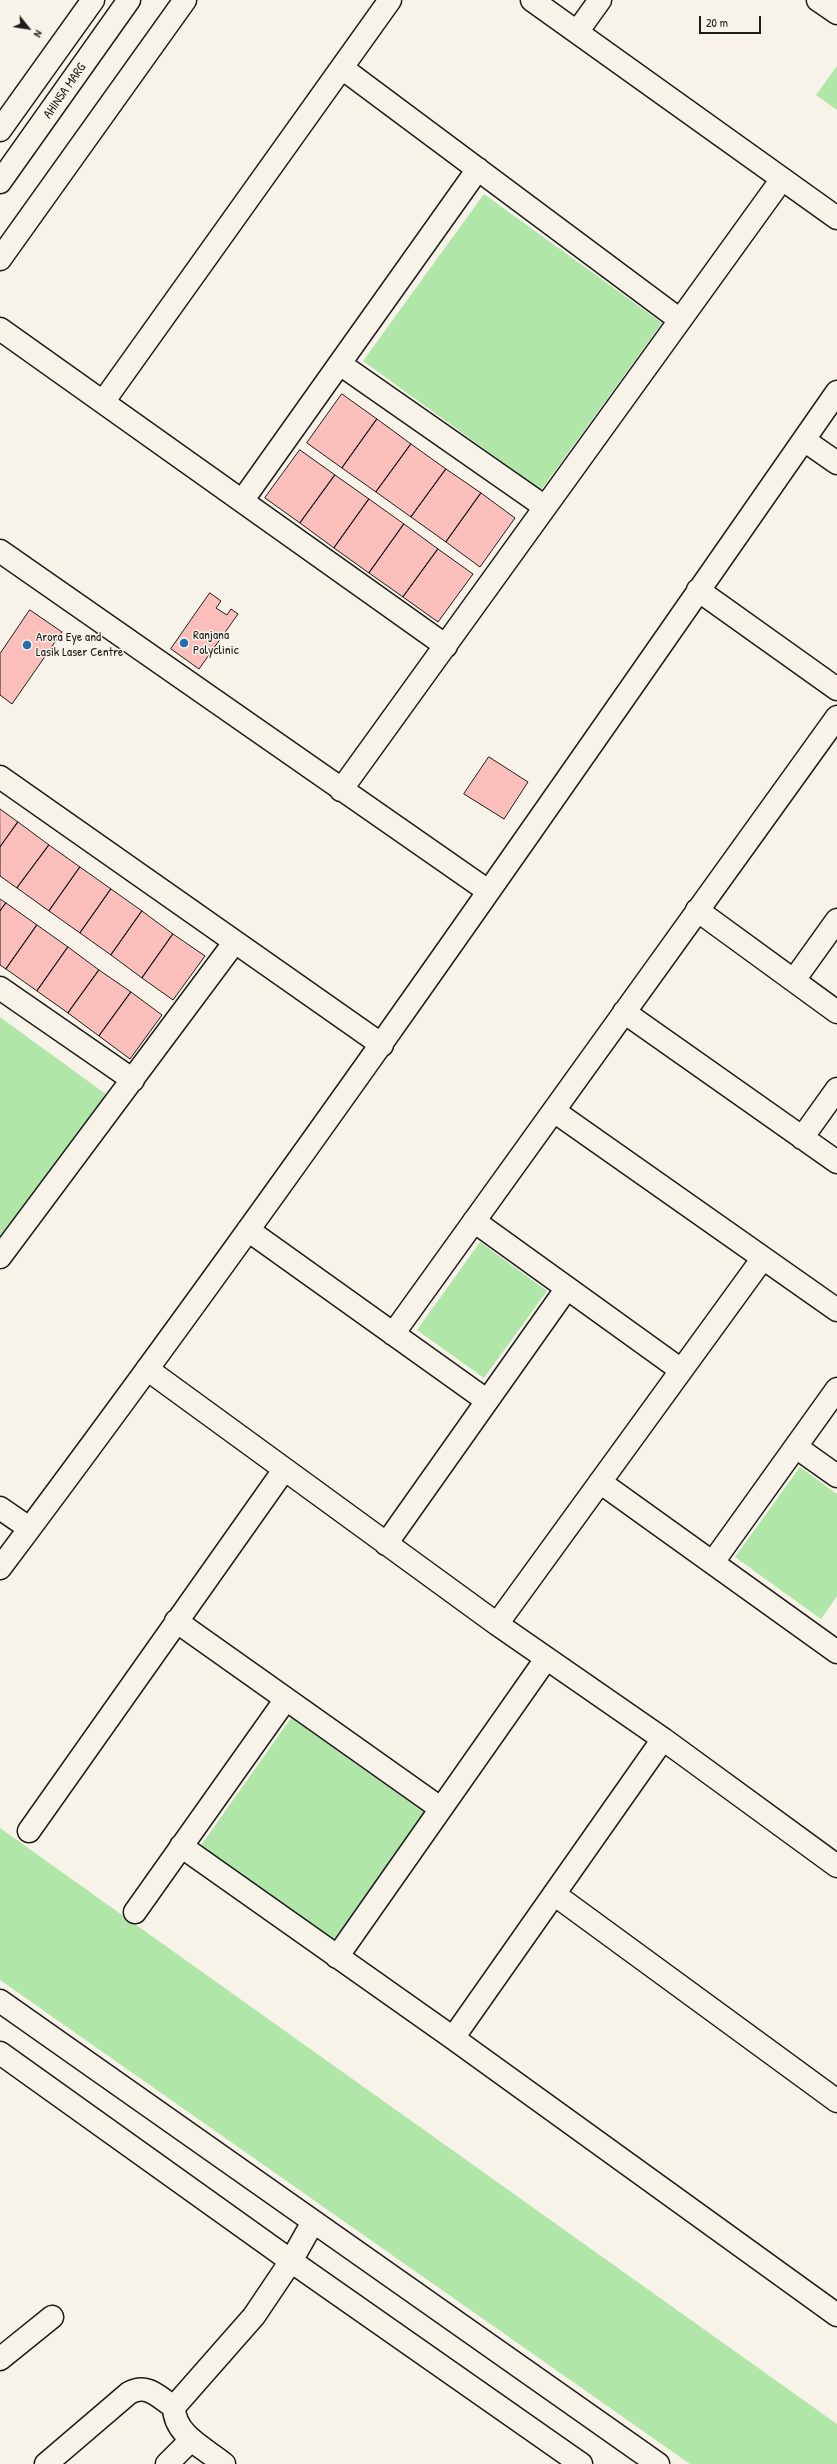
<!DOCTYPE html>
<html>
<head>
<meta charset="utf-8">
<style>
	body { margin:0 }
	#map { position:relative; width:837px; height:2464px; overflow:hidden; background:#f7f3e8; font-family:"Patrick Hand",sans-serif }
	canvas { display:block }
	.north { position:absolute; left:8px; top:8px; width:40px; height:40px; -webkit-text-stroke:3px #f7f3e8; paint-order:stroke; rotate:120deg; font-size:11px; font-weight:700; line-height:16px; text-align:center; color:#1c1c1c }
	.north::after { content:''; display:block; margin:auto; width:14px; height:18px; background:#1c1c1c; clip-path:polygon(50% 0,100% 100%,50% 72%,0 100%) }
	.scale { position:absolute; left:699px; top:16px; width:62px; height:18px; box-sizing:border-box; border:2px solid #1c1c1c; border-top:0; padding-left:5px; font-size:12px; line-height:14px; white-space:nowrap; color:#1c1c1c; -webkit-text-stroke:3px #f7f3e8; paint-order:stroke }
</style>
</head>
<body>
<div id="map">
<canvas width="837" height="2464"></canvas>
<div class="north">N</div>
<div class="scale">20 m</div>
</div>
<script>
const context = document.querySelector('canvas').getContext('2d');
context.lineJoin = 'round';
function fill(path, color) {
  context.fillStyle = color;
  context.fill(path, 'evenodd');
}
function trace(path, color, width, dash) {
  context.strokeStyle = color;
  context.lineWidth = width;
  context.lineCap = dash ? 'butt' : 'round';
  context.setLineDash(dash || []);
  context.stroke(path);
}
function label(font, color, halo, rows, align = 'center') {
  context.font = font + ' "Patrick Hand",sans-serif';
  context.lineWidth = 3;
  context.setLineDash([]);
  context.textBaseline = 'middle';
  context.strokeStyle = halo;
  context.fillStyle = color;
  for (const [text, x, y, turn = 0] of rows) {
    context.save();
    context.translate(x, y);
    context.rotate((+turn || 0) * Math.PI / 180);
    context.textAlign = isNaN(turn) ? turn : align;
    if (halo) context.strokeText(text, 0, 0);
    context.fillText(text, 0, 0);
    context.restore();
  }
}
const green = new Path2D(`
	M837,66V110L816,95Z
	M484,194L662,323L541,490L363,361Z
	M0,1017L107,1095L0,1241Z
	M480,1242L547,1291L484,1378L417,1330Z
	M800,1467L837,1494V1596L821,1619L735,1557Z
	M291,1718L425,1813L331,1946L197,1851Z
	M0,1828L837,2424V2464H690L0,1980Z`);
const building = new Path2D(`
	M342,394L377,419L342,468L307,443Z
	M377,419L411,444L376,492L342,468Z
	M411,444L446,469L411,517L376,492Z
	M300,450L335,475L300,523L265,498Z
	M446,469L481,493L446,542L411,517Z
	M335,475L369,499L334,548L300,523Z
	M481,493L515,518L480,567L446,542Z
	M369,499L404,524L369,573L334,548Z
	M404,524L438,549L403,597L369,573Z
	M438,549L473,574L438,622L403,597Z
	M210,593L221,601L216,608L227,615L231,609L238,614L199,669L171,649Z
	M30,610L62,632L12,704L0,695V654Z
	M489,757L528,782L504,819L464,794Z
	M0,809L18,822L0,847Z
	M18,822L49,845L17,888L0,876V847Z
	M49,845L80,867L49,911L17,888Z
	M80,867L111,889L80,933L49,911Z
	M111,889L142,911L111,955L80,933Z
	M0,899L6,903L0,911Z
	M6,903L37,925L6,969L0,965V911Z
	M142,911L173,934L142,978L111,955Z
	M37,925L68,947L37,991L6,969Z
	M173,934L205,956L173,1000L142,978Z
	M68,947L99,970L68,1013L37,991Z
	M99,970L131,992L99,1036L68,1013Z
	M131,992L162,1015L130,1059L99,1036Z`);
const minor = new Path2D(`
	M532,0L837,218
	M818,0L837,13
	M577,32L600,0
	M342,68L680,320
	M0,130L93,0
	M0,182L129,0
	M0,259L185,0
	M0,329L446,646
	M340,364L545,507
	M103,402L390,0
	M804,440L837,463
	M242,501L478,169
	M0,551L488,891
	M698,590L837,689
	M0,777L382,1045
	M341,790L782,179
	M697,910L837,1012
	M794,980L837,920
	M0,988L133,1080
	M624,1012L837,1162
	M554,1111L837,1310
	M802,1138L837,1089
	M474,1221L681,1370
	M248,1230L486,1400
	M0,1257L234,943
	M393,1334L837,717
	M147,1369L497,1624L663,1739L837,1866
	M796,1447L837,1476
	M600,1482L837,1652
	M0,1508L29,1528
	M386,1544L567,1288
	M713,1562L837,1389
	M0,1568C289,1183 562,787 837,392
	M176,1621L440,1808
	M497,1624L763,1258
	M29,1831L284,1470
	M181,1846L453,2038L837,2315
	M554,1894L837,2101
	M135,1912L286,1699
	M337,1957L546,1659
	M0,2001L658,2464
	M453,2038L663,1739
	M0,2053L291,2261L581,2464
	M0,2359L52,2317
	M46,2464L129,2393C148,2383 158,2397 174,2407
	M167,2464L191,2440
	M224,2464C205,2448 174,2435 174,2407L254,2316L291,2261L313,2222`);
const markers = [
	[184,643,5,"#1f6fb2"],
	[27,645,5,"#1f6fb2"]
];
const streetNames = [
	["AHINSA MARG",65,91,-55]
];
const poiNames = [
	["Ranjana",193,636],
	["Polyclinic",193,651],
	["Arora Eye and",36,638],
	["Lasik Laser Centre",36,653]
];
fill(green, '#b1e6a9');
fill(building, '#fbbfbb');
trace(building, '#1c1c1c', 1);
trace(minor, '#1c1c1c', 25);
trace(minor, '#f7f3e8', 22);
for (const [x, y, r, color] of markers) {
  const dot = new Path2D();
  dot.arc(x, y, r, 0, 2 * Math.PI);
  context.fillStyle = color;
  context.fill(dot);
  trace(dot, '#f7f3e8', 1.5);
}
label('13px', '#1c1c1c', '#f7f3e8', streetNames);
label('13px', '#1c1c1c', '#f7f3e8', poiNames, 'left');
</script>
</body>
</html>
